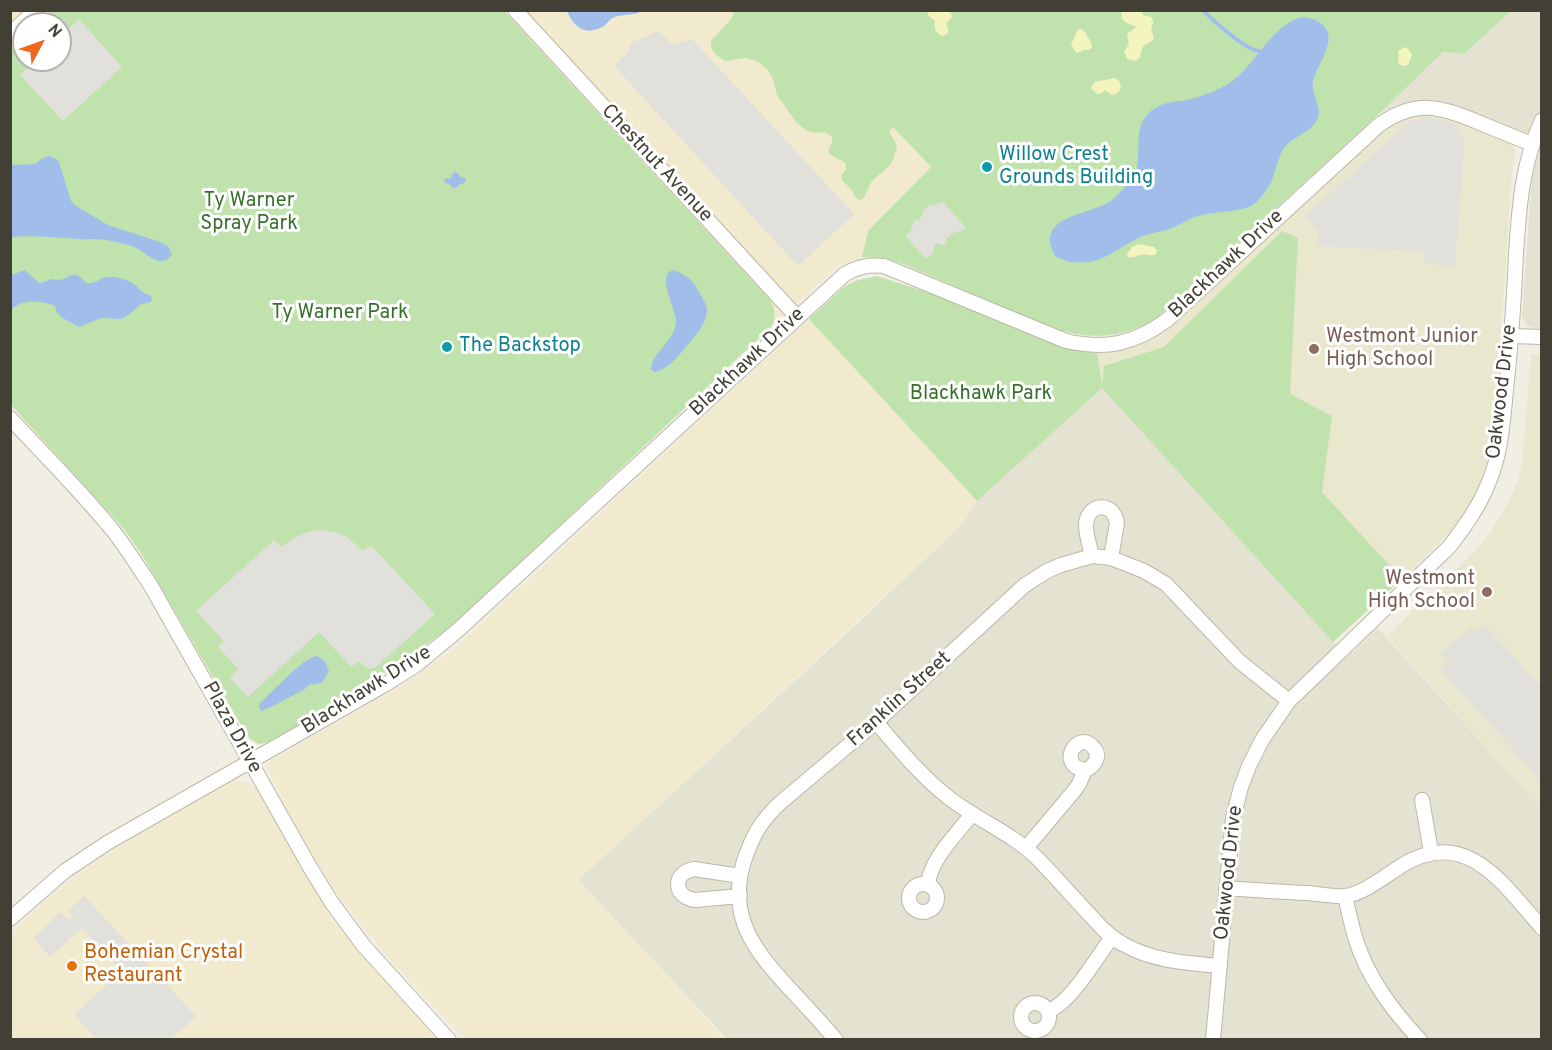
<!DOCTYPE html>
<html>
<head>
<meta charset="utf-8">
<style>
	body { margin:0 }
	#map { position:relative; width:1552px; height:1050px; overflow:hidden; background:#f1efe3; font-family:Overpass,sans-serif }
	canvas { display:block }
	.frame { position:absolute; inset:0; border:12px solid #423f34; pointer-events:none }
	.north { position:absolute; left:12px; top:12px; width:60px; height:60px; box-sizing:border-box; background:#fff; border:2px solid #b3b2ae; border-radius:50%; rotate:49deg; font-size:16px; font-weight:700; line-height:24px; text-align:center; color:#423f34 }
	.north::after { content:''; display:block; margin:auto; width:21px; height:27px; background:#ee671c; clip-path:polygon(50% 0,100% 100%,50% 72%,0 100%) }
</style>
</head>
<body>
<div id="map">
<canvas width="1552" height="1050"></canvas>
<div class="frame"></div>
<div class="north">N</div>
</div>
<script>
const context = document.querySelector('canvas').getContext('2d');
context.lineJoin = 'round';
function fill(path, color) {
  context.fillStyle = color;
  context.fill(path, 'evenodd');
}
function trace(path, color, width, dash) {
  context.strokeStyle = color;
  context.lineWidth = width;
  context.lineCap = dash ? 'butt' : 'round';
  context.setLineDash(dash || []);
  context.stroke(path);
}
function label(font, color, halo, rows, align = 'center') {
  context.font = font + ' Overpass,sans-serif';
  context.lineWidth = 6;
  context.setLineDash([]);
  context.textBaseline = 'middle';
  context.strokeStyle = halo;
  context.fillStyle = color;
  for (const [text, x, y, turn = 0] of rows) {
    context.save();
    context.translate(x, y);
    context.rotate((+turn || 0) * Math.PI / 180);
    context.textAlign = isNaN(turn) ? turn : align;
    if (halo) context.strokeText(text, 0, 0);
    context.fillText(text, 0, 0);
    context.restore();
  }
}
const residential = new Path2D(`
	M1511,11H1541V329L1529,327L1525,322L1522,317L1532,175L1541,141L1443,101L1422,100L1407,102L1381,112L1443,52L1464,54Z
	M1102,387L1347,657L1378,628L1541,808V1039H727L578,880L847,633L963,523L977,501Z`);
const commercial = new Path2D(`
	M11,11H51L37,24H24V36L11,48Z
	M504,11H787L931,168L868,231L862,257L839,266L771,327L774,323L775,310L771,301Z
	M809,319L977,501L963,523L578,880L725,1039H464L393,963L342,901L303,840L265,764L403,685L453,650Z
	M232,781L249,783L259,792L334,922L440,1039L11,1040V933L45,901L79,873L134,837Z`);
const education = new Path2D(`
	M1433,115L1454,120L1512,144L1516,153L1512,171L1494,439L1491,460L1472,502L1455,527L1402,579L1322,492L1102,387L1097,353L1118,351L1136,346L1156,337L1175,324L1385,127L1398,119L1413,116Z
	M1531,354H1541V808L1387,636L1479,547L1493,528L1507,505L1517,483L1522,462Z`);
const green = new Path2D(`
	M735,10L1511,11L1464,54L1443,52L1381,112L1152,322C1114,339 1089,340 1050,327L903,264L885,258L862,257L868,231L931,167L893,127L889,132L896,144L897,149L891,164L872,181L864,197L861,200L857,199L849,187L842,180L841,176L846,169V164C840,158 833,159 828,152L832,142V137L828,134L823,132L815,133L807,131L796,122L777,95L772,76L766,68L757,61L745,58L725,61C718,57 709,50 711,41L731,19Z
	M51,11H504L771,301C775,311 777,318 771,327L458,621L404,661L337,703L270,742L258,744L248,737L142,555L124,529L11,405V49L24,36V60H60V24H37Z
	M1282,231L1298,238L1290,394L1332,416L1322,492L1402,579L1333,642L1102,388L977,501L809,319L844,287L855,281L877,276L936,295L1053,344L1067,349L1097,353L1102,385L1104,366L1164,347Z`);
const sand = new Path2D(`
	M947,11L951,13L952,17L946,24L948,28V33L943,36C935,33 934,29 935,21L928,15L927,11Z
	M1122,11H1142L1143,15L1151,17C1155,22 1152,25 1151,30C1157,42 1151,41 1143,46L1140,57L1136,61L1127,59L1124,52L1129,44L1127,34L1136,27C1129,23 1119,23 1122,11Z
	M1081,29L1086,33C1087,38 1092,41 1092,47L1089,50H1084L1077,53L1074,50L1071,45C1073,41 1076,32 1078,30Z
	M1405,47L1408,49L1412,55L1408,65L1403,66L1398,63L1399,58L1398,51Z
	M1115,78L1119,81L1121,87L1120,91L1114,95L1110,94L1105,90L1102,93L1097,94L1091,88L1094,82Z
	M1138,244L1154,247L1157,250L1156,254C1151,257 1146,253 1140,255C1135,256 1134,258 1128,257L1127,254L1132,247Z`);
const parking = new Path2D(`
	M79,19L122,67L63,121L20,75L36,60H60V37Z
	M659,31L672,45L692,39L854,214L798,266L614,66L627,54L632,42Z
	M1426,118L1438,119L1456,125L1460,135L1465,136L1455,266L1425,264L1424,253L1419,251L1317,246L1318,230L1305,216L1410,121Z
	M943,202L967,229L953,233L947,238L945,246L936,243L932,254L926,259L905,236L911,231L914,220L919,221L923,211L929,205L931,206Z
	M321,530L334,532L347,537L363,551L371,545L435,614L376,667L371,669L365,667L359,661L351,667L319,632L248,697L230,678L238,669L218,647L224,641L196,611L274,540L281,547L299,535L312,531Z
	M1485,625L1541,687V780L1440,669L1448,662L1441,654L1471,627L1477,633Z
	M84,896L196,1016L171,1039H97L74,1015L121,971L82,928L50,957L33,938L61,912L69,920L73,917L68,911Z`);
const water = new Path2D(`
	M567,11V10L642,11C633,16 624,14 615,17C609,19 608,23 604,26C586,37 573,27 567,11Z
	M1301,17C1309,17 1315,19 1322,24C1340,39 1316,65 1313,82C1311,95 1322,105 1318,118C1311,134 1294,135 1285,147C1278,156 1277,167 1273,177C1270,186 1263,196 1255,203C1244,213 1214,211 1198,216C1188,219 1179,226 1169,229C1161,232 1151,233 1143,236C1126,243 1112,256 1094,261C1081,264 1067,263 1055,256C1034,216 1086,216 1109,202C1113,200 1116,196 1119,193C1127,186 1134,177 1137,167C1141,147 1133,126 1151,111C1165,100 1175,103 1190,99C1203,96 1216,91 1228,84C1256,66 1268,28 1301,17Z
	M49,156L56,159L59,162L71,201L76,206L108,225L160,242L168,246L172,254C162,272 145,251 132,246C121,243 107,239 95,239C91,239 86,240 81,239C58,238 34,235 11,237V165L35,164L41,159Z
	M455,172L459,174L460,177L465,178L466,181L463,184H460L456,188H453L449,184L445,183L444,179L451,178L453,173Z
	M25,270L39,283C43,283 45,281 49,280C55,278 53,280 59,280C71,278 73,267 86,283C98,284 98,278 108,277C117,276 128,280 135,285C138,287 140,290 142,292C145,293 148,294 151,296L152,301L147,303L141,304L130,314L121,319L101,318L79,327L61,317L56,311L55,306C40,300 22,299 11,310V275Z
	M674,270C689,277 693,280 701,295C703,299 706,304 707,308C708,323 693,339 684,349C677,358 666,370 655,372L651,370C651,352 676,341 676,321C676,308 655,274 674,270Z
	M316,656C324,659 326,663 329,671L325,679L321,683L309,685L305,689L277,704L262,711L259,708L260,703C274,691 300,660 316,656Z`);
const stream = new Path2D(`
	M1203,10C1213,21 1246,50 1259,51`);
const minor = new Path2D(`
	M515,10L797,317
	M10,34L36,10
	M1512,336L1542,337
	M10,418C45,456 82,492 114,532C127,549 139,568 151,586L311,869L332,903L363,945L449,1040
	M1092,556C1090,546 1085,533 1086,523C1089,502 1114,502 1117,523L1111,558
	M876,722C899,749 921,776 949,798C976,819 1011,833 1036,857C1054,875 1071,895 1089,914C1099,925 1109,937 1123,944C1152,961 1187,963 1220,966
	M1422,800L1431,852
	M1026,848L1074,791L1079,784L1085,770C1094,767 1102,756 1093,747C1077,729 1056,766 1085,770
	M909 898a14 14 0 1 1 28 0a14 14 0 1 1-28 0Z
	M928,885C930,859 957,834 972,814
	M1226,888C1253,890 1281,892 1308,893C1320,894 1333,897 1345,896C1363,894 1385,876 1401,866C1466,825 1503,884 1542,928
	M740,896L695,900C673,897 672,873 694,869L740,876
	M1345,896C1348,909 1351,923 1355,937C1367,977 1392,1010 1420,1040
	M10,919L65,871L107,843L386,684L416,665L457,631L845,274C858,267 869,264 884,266L1066,341C1106,350 1134,344 1167,320L1379,125C1416,99 1440,106 1480,123C1497,130 1514,137 1532,144
	M1021 1017a14 14 0 1 1 28 0a14 14 0 1 1-28 0Z
	M1048,1011C1070,1004 1097,957 1112,937
	M836,1040C821,1022 805,1005 789,988C754,950 727,916 744,861C753,835 760,822 780,803L876,722L1025,585L1047,571L1061,565L1092,556L1111,558L1144,571L1166,584L1239,661L1289,701
	M1213,1040L1233,818L1241,787L1249,766L1262,740L1289,701L1450,546C1465,526 1479,507 1488,484C1501,455 1503,422 1506,390C1511,345 1514,299 1516,254C1519,208 1522,163 1542,120`);
const markers = [
	[987,167,6,"#0f9aa8"],
	[447,347,6,"#0f9aa8"],
	[1314,349,6,"#8d6e63"],
	[1487,592,6,"#8d6e63"],
	[72,966,6,"#e8710a"]
];
const cultureNames = [
	["Willow Crest",999,156],
	["Grounds Building",999,179],
	["The Backstop",459,347]
];
const streetNames = [
	["Chestnut Avenue",656,164,47],
	["Blackhawk Drive",1227,265,-43],
	["Blackhawk Drive",748,363,-43],
	["Oakwood Drive",1503,392,-83],
	["Blackhawk Drive",367,691,-32],
	["Franklin Street",900,700,-42],
	["Plaza Drive",231,728,61],
	["Oakwood Drive",1230,873,-84]
];
const parkNames = [
	["Ty Warner",249,202],
	["Spray Park",249,225],
	["Ty Warner Park",340,314],
	["Blackhawk Park",981,395]
];
const educationNames = [
	["Westmont Junior",1326,338],
	["High School",1326,361],
	["Westmont",1475,580,"right"],
	["High School",1475,603,"right"]
];
const foodNames = [
	["Bohemian Crystal",84,954],
	["Restaurant",84,977]
];
fill(residential, '#e4e2d1');
fill(commercial, '#f2eace');
fill(education, '#e9e7cd');
fill(green, '#c0e3ad');
fill(sand, '#f4f4bf');
fill(parking, '#e1e0db');
fill(water, '#a1beeb');
trace(stream, '#a1beeb', 4);
trace(minor, '#bbb8a6', 16);
trace(minor, '#fff', 14);
for (const [x, y, r, color] of markers) {
  const dot = new Path2D();
  dot.arc(x, y, r, 0, 2 * Math.PI);
  context.fillStyle = color;
  context.fill(dot);
  trace(dot, '#fff', 2);
}
label('20px', '#0d838f', '#fff', cultureNames, 'left');
label('20px', '#423f34', '#fff', streetNames);
label('20px', '#37702b', '#fff', parkNames);
label('20px', '#785e54', '#fff', educationNames, 'left');
label('20px', '#c56008', '#fff', foodNames, 'left');
</script>
</body>
</html>
